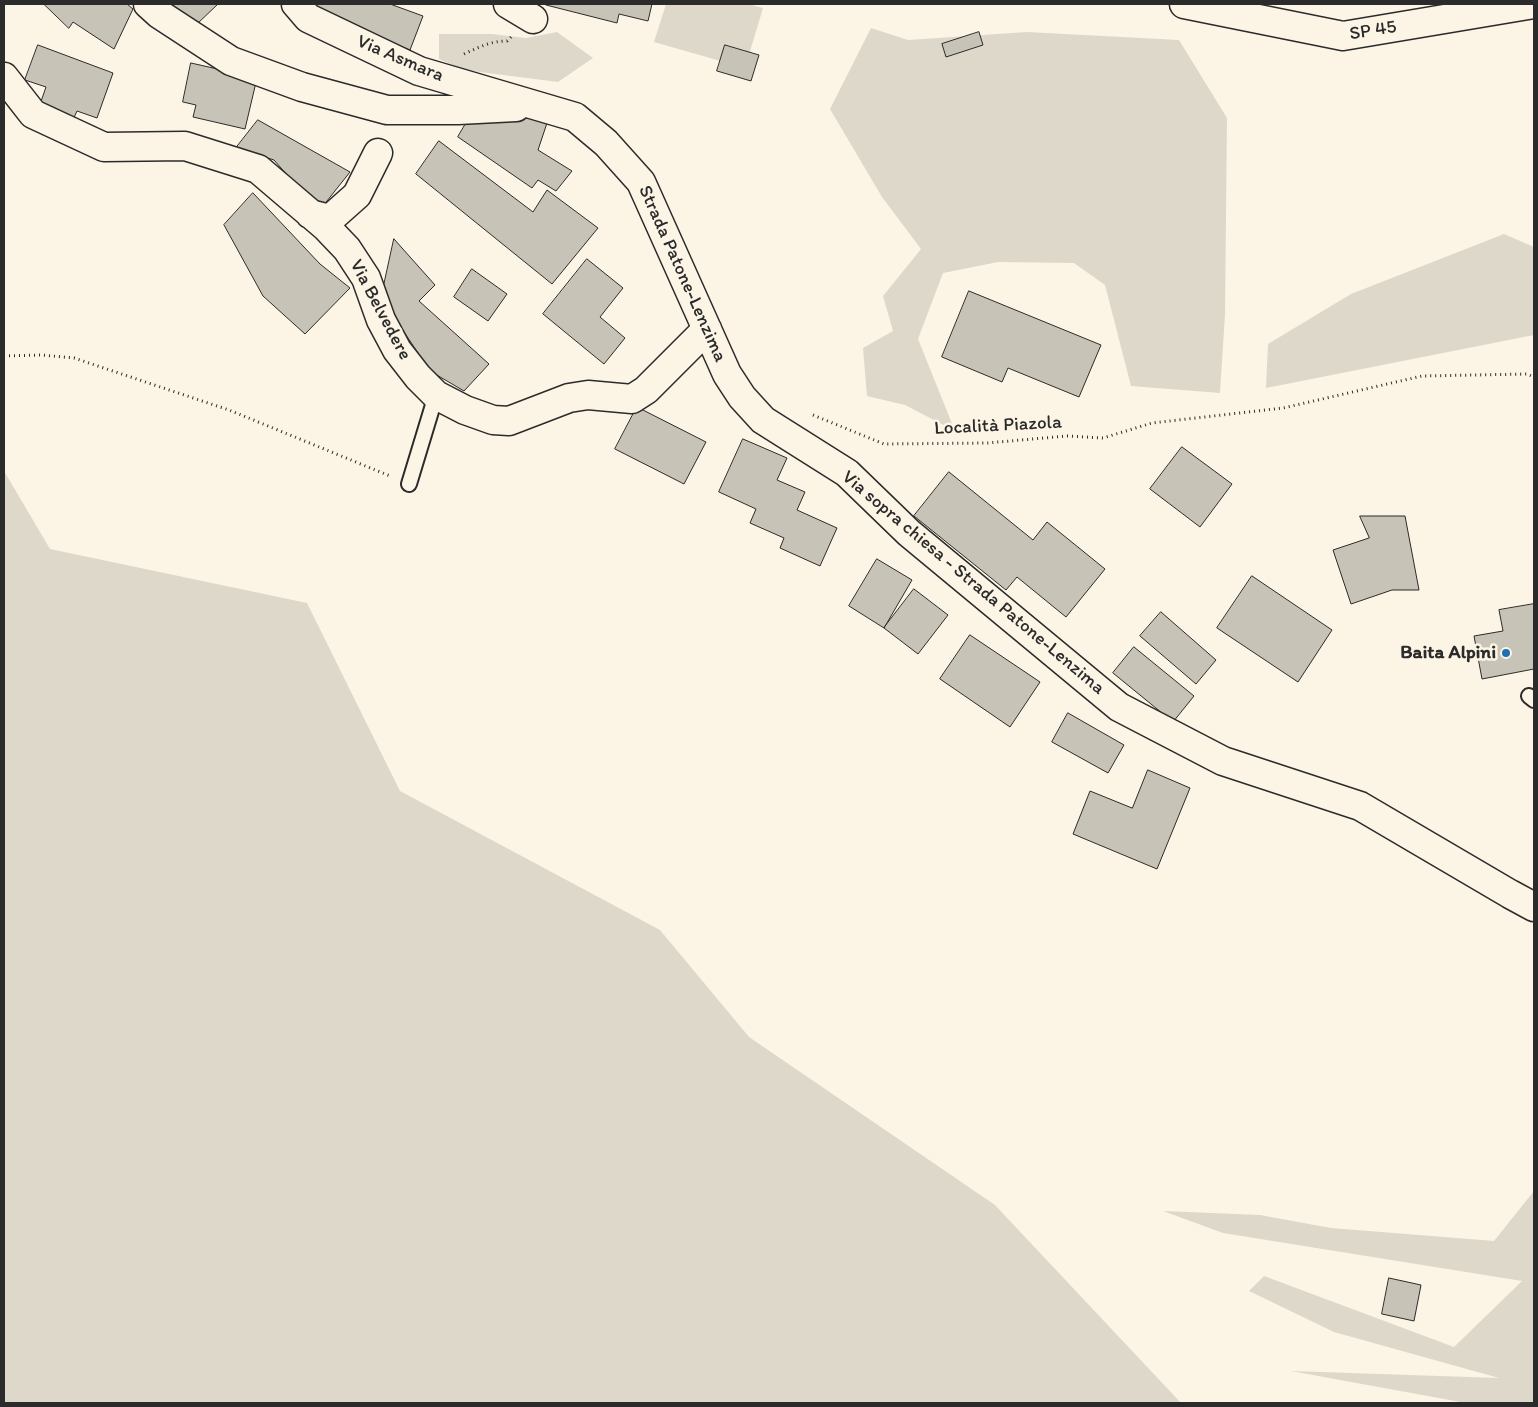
<!DOCTYPE html>
<html>
<head>
<meta charset="utf-8">
<style>
	body { margin:0 }
	#map { position:relative; width:1538px; height:1407px; overflow:hidden; background:#fcf5e5; font-family:Itim,sans-serif }
	canvas { display:block }
	.frame { position:absolute; inset:0; border:5px solid #2b2b2b; pointer-events:none }
</style>
</head>
<body>
<div id="map">
<canvas width="1538" height="1407"></canvas>
<div class="frame"></div>
</div>
<script>
const context = document.querySelector('canvas').getContext('2d');
context.lineJoin = 'round';
function fill(path, color) {
  context.fillStyle = color;
  context.fill(path, 'evenodd');
}
function trace(path, color, width, dash) {
  context.strokeStyle = color;
  context.lineWidth = width;
  context.lineCap = dash ? 'butt' : 'round';
  context.setLineDash(dash || []);
  context.stroke(path);
}
function label(font, color, halo, rows, align = 'center') {
  context.font = font + ' Itim,sans-serif';
  context.lineWidth = 5;
  context.setLineDash([]);
  context.textBaseline = 'middle';
  context.strokeStyle = halo;
  context.fillStyle = color;
  for (const [text, x, y, turn = 0] of rows) {
    context.save();
    context.translate(x, y);
    context.rotate((+turn || 0) * Math.PI / 180);
    context.textAlign = isNaN(turn) ? turn : align;
    if (halo) context.strokeText(text, 0, 0);
    context.fillText(text, 0, 0);
    context.restore();
  }
}
const green = new Path2D(`
	M666,4H748L763,8L745,68L654,42Z
	M871,28L908,40L1027,32L1179,40L1227,118L1225,314L1220,393L1131,386L1105,285L1074,263L998,262L943,273L918,339L955,431L905,405L867,396L863,348L893,331L883,296L921,249L882,197L830,109Z
	M557,32L593,58L558,82L464,70L439,59V34H492L526,38Z
	M1504,234L1534,247V335L1266,388L1268,344L1351,294Z
	M4,471L50,549L307,603L400,791L660,930L749,1037L995,1205L1181,1403H4Z
	M1534,1191V1403H1466L1291,1371L1499,1378L1334,1332L1249,1291L1264,1276L1454,1347L1522,1281L1223,1233L1163,1211L1260,1215L1331,1228L1494,1241Z`);
const building = new Path2D(`
	M44,4H127L133,9L114,49L73,22L69,28Z
	M171,4H218L196,25Z
	M317,4H390L423,16L410,50L313,13Z
	M546,4H652L648,21L619,14L617,23L546,5Z
	M979,32L983,45L946,57L942,44Z
	M38,45L113,73L97,118L77,111L72,122L38,110L46,87L25,80Z
	M725,45L759,55L751,81L717,71Z
	M191,63L257,78L245,129L193,117L196,105L183,102Z
	M472,113L548,120L538,150L572,171L556,191L538,180L532,188L458,137Z
	M258,120L350,172L319,211L274,160L236,148Z
	M439,141L533,212L547,190L598,228L552,284L416,174Z
	M253,193L320,264L350,288L305,334L263,296L224,225Z
	M394,239L435,285L419,301L489,364L464,391L430,371L394,317L383,289Z
	M587,259L623,288L600,317L625,338L604,364L543,314Z
	M472,269L507,294L488,321L454,297Z
	M969,291L1101,345L1079,397L1008,368L1002,382L942,357Z
	M637,407L706,442L684,484L615,449Z
	M743,439L787,458L777,480L805,492L797,510L837,528L820,566L780,548L784,538L750,523L756,509L719,492Z
	M1182,447L1232,484L1200,527L1150,489Z
	M949,472L1033,540L1047,522L1105,569L1066,617L1017,577L1006,590L914,516Z
	M1360,516H1405L1419,590H1392L1351,604L1333,550L1369,538Z
	M877,559L912,580L884,628L849,606Z
	M1252,576L1332,630L1298,682L1217,628Z
	M914,589L948,615L918,654L884,628Z
	M1534,604V669L1482,679L1474,636L1503,631L1499,610Z
	M1161,612L1216,660L1196,684L1140,636Z
	M970,635L1040,682L1010,727L940,679Z
	M1134,647L1194,696L1173,722L1113,673Z
	M1068,713L1124,745L1108,773L1052,742Z
	M1148,770L1190,788L1157,869L1073,834L1090,791L1132,808Z
	M1389,1278L1421,1285L1414,1321L1382,1314Z`);
const path = new Path2D(`
	M464,54C479,47 491,41 507,41L511,37
	M4,356L42,355L74,358L229,410L390,476
	M813,415L884,444L987,443L1067,436L1103,438L1152,423L1283,408L1422,376L1527,374L1534,377`);
const service = new Path2D(`
	M409,484L436,395
	M1529,696L1534,700`);
const minor = new Path2D(`
	M148,4L159,14L231,61L302,87L387,110H458L516,107
	M296,4L308,18L419,71L575,117L606,143L641,182L727,374L742,397L763,420L847,473L909,533L1119,707L1223,761L1360,806L1510,894L1534,907
	M508,4L533,19
	M4,77L33,114L104,147L185,146L258,169L326,227L347,249L366,278L381,320L397,350L418,377L436,395L465,410L493,420L509,421L569,398L588,395L632,399L646,390L707,329
	M310,214L330,219L357,195L378,153`);
const tertiary = new Path2D(`
	M1184,4L1343,36L1534,4`);
const markers = [
	[1506,653,5,"#1f6fb2"]
];
const streetNames = [
	["SP 45",1373,31,-9],
	["Via Asmara",400,59,23],
	["Strada Patone-Lenzima",682,274,66],
	["Via Belvedere",380,310,62],
	["Località Piazola",998,426,-3],
	["Via sopra chiesa - Strada Patone-Lenzima",973,583,40]
];
const poiNames = [
	["Baita Alpini",1496,653]
];
fill(green, '#ded8ca');
fill(building, '#c8c3b7');
trace(building, '#2b2b2b', 1);
trace(service, '#2b2b2b', 18);
trace(minor, '#2b2b2b', 31);
trace(tertiary, '#2b2b2b', 31);
trace(path, '#2b2b2b', 3, [1, 4]);
trace(service, '#fcf5e5', 14);
trace(minor, '#fcf5e5', 28);
trace(tertiary, '#fcf5e5', 28);
for (const [x, y, r, color] of markers) {
  const dot = new Path2D();
  dot.arc(x, y, r, 0, 2 * Math.PI);
  context.fillStyle = color;
  context.fill(dot);
  trace(dot, '#fcf5e5', 2);
}
label('19px', '#2b2b2b', '#fcf5e5', streetNames);
label('bold 19px', '#2b2b2b', '#fcf5e5', poiNames, 'right');
</script>
</body>
</html>
